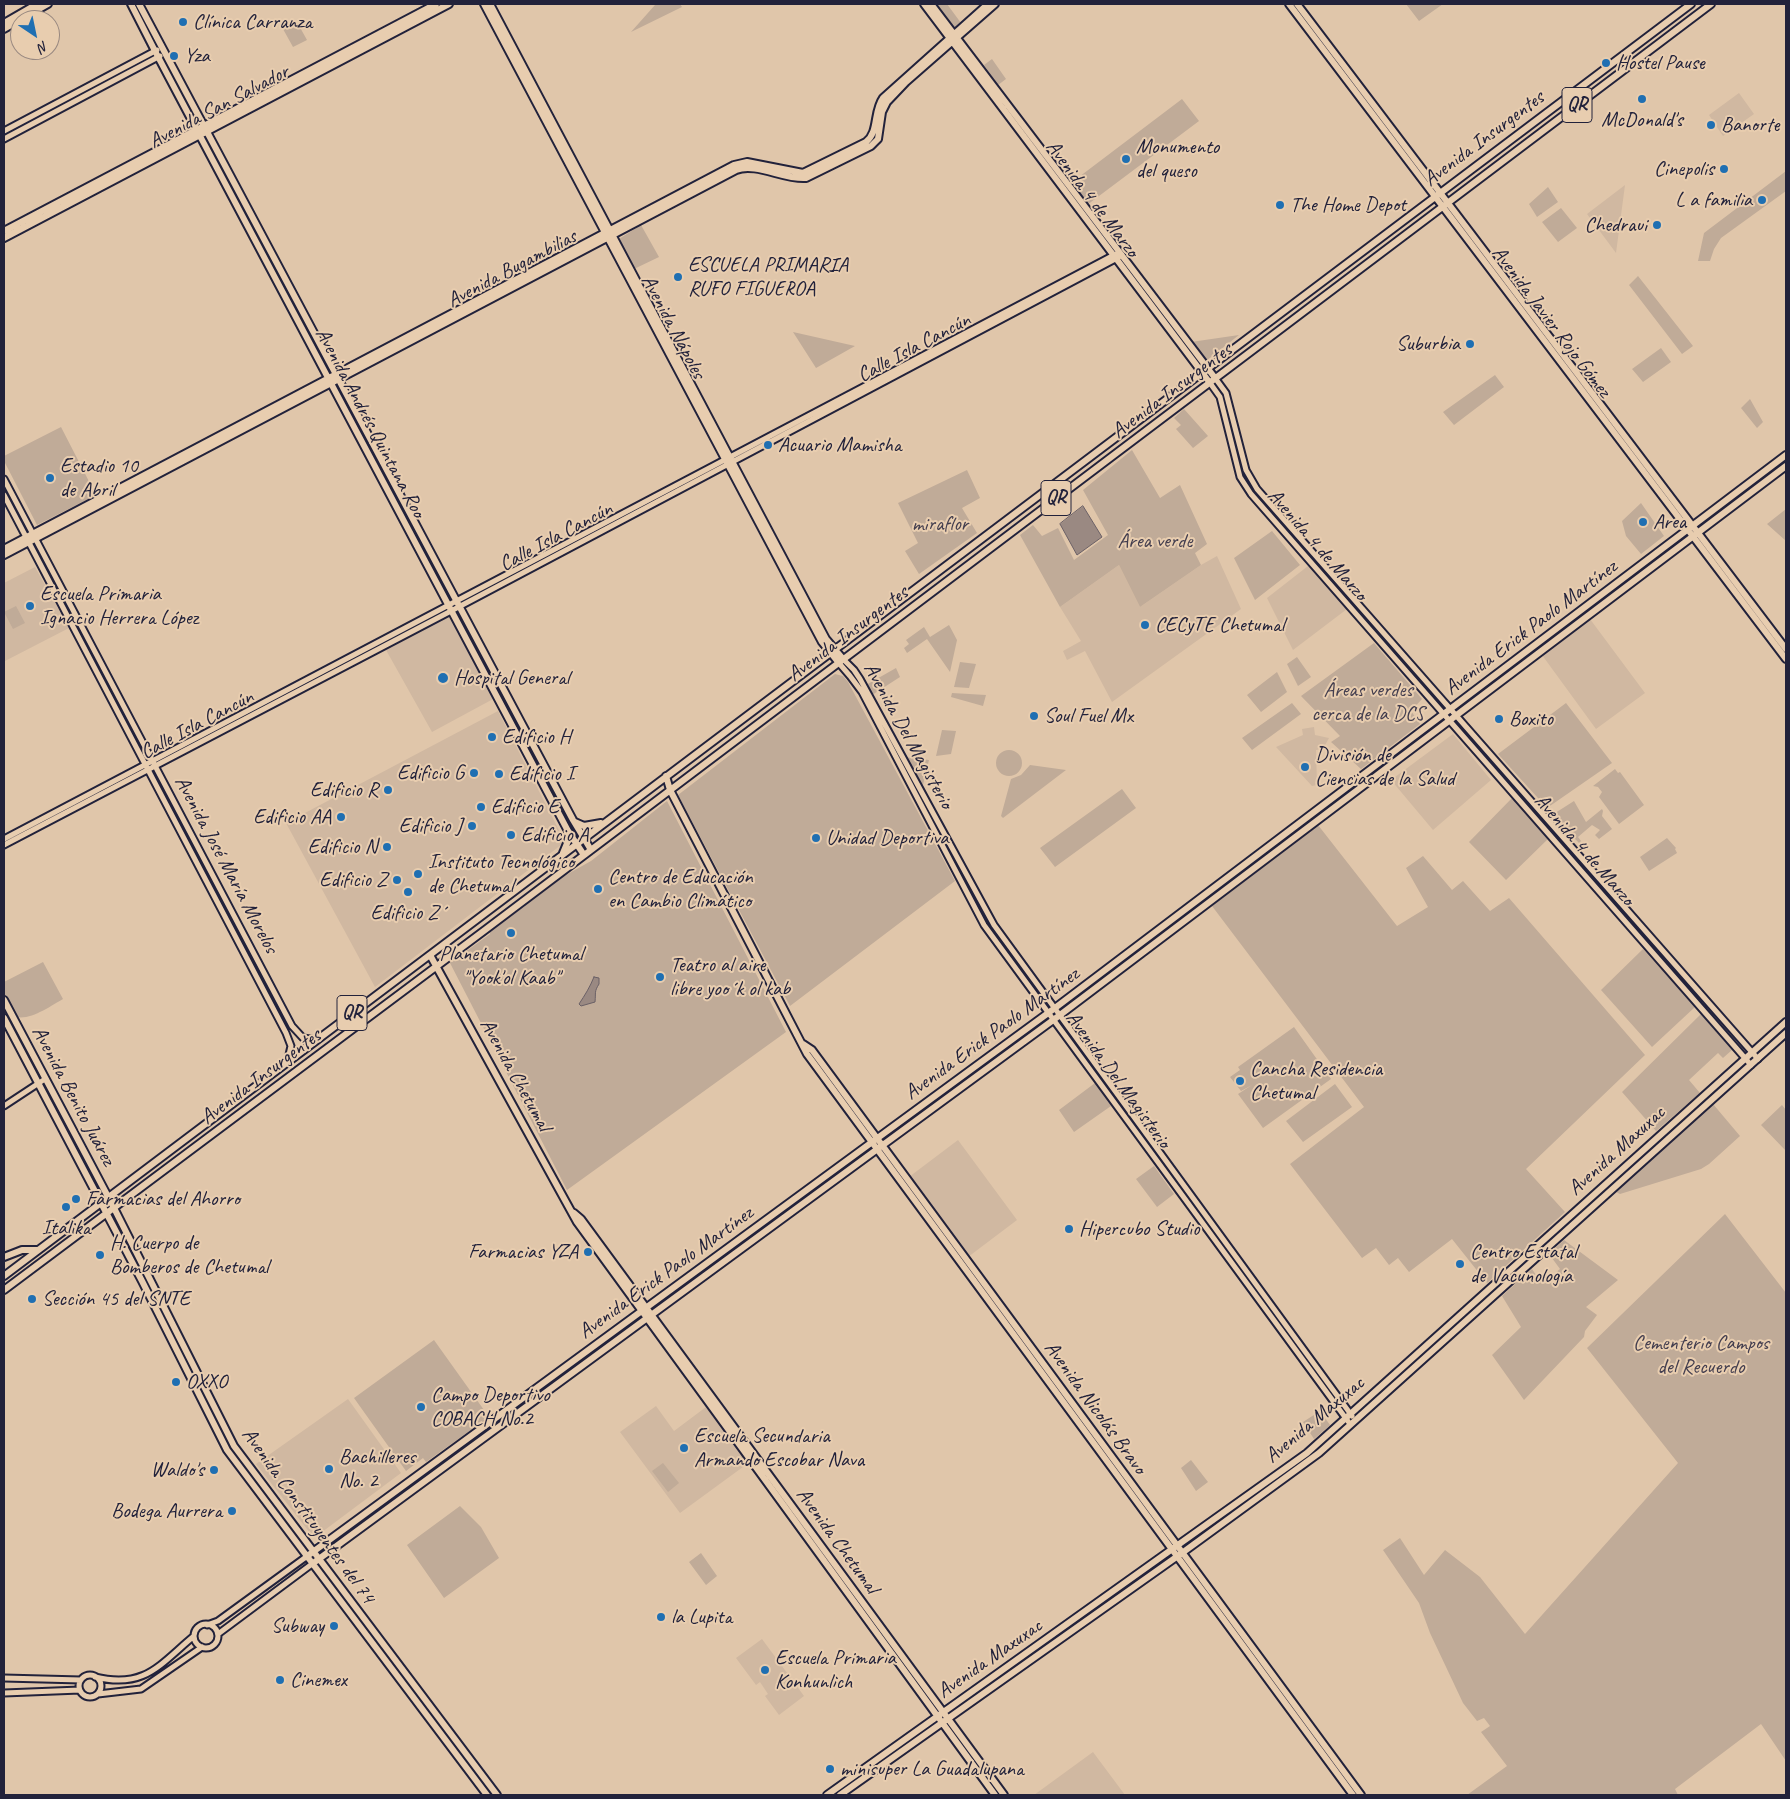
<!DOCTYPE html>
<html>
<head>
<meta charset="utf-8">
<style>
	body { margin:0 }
	#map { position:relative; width:1790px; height:1799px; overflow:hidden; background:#e0c6aa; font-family:Caveat,sans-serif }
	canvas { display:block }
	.frame { position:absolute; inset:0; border:5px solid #22223b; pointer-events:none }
	.north { position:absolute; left:10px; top:10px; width:50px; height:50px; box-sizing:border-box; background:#e8cdaf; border:1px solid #998981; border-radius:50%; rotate:146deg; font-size:14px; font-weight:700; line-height:20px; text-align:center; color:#22223b }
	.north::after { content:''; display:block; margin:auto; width:18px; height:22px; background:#1f6fb2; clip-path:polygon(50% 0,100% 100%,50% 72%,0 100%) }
</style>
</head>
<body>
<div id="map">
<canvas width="1790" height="1799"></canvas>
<div class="frame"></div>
<div class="north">N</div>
</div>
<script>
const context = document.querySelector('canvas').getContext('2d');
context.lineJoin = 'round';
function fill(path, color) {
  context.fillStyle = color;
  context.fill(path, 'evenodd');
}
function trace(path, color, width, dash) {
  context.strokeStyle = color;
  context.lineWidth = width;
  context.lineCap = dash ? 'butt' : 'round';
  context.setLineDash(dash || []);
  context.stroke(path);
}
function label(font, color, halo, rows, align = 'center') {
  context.font = font + ' Caveat,sans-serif';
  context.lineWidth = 4;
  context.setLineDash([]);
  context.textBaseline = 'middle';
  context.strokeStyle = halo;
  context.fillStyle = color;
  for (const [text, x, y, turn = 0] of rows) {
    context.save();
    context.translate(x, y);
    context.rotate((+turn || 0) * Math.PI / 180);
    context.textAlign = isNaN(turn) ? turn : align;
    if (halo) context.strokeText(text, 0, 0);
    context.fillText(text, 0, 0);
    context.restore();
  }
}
const built = new Path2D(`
	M1739,93L1754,114L1723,136L1709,115Z
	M1625,185L1616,253L1587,214Z
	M1217,556L1241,609L1112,702L1085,651L1067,660L1063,651L1081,641L1060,607L1119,565L1140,607L1201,565Z
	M1308,566L1347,609L1293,650L1267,598Z
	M35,567L69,628L5,661L4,583Z
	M450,615L495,698L432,732L386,650Z
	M1590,619L1645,693L1596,729L1542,655Z
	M498,711L565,842L375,987L286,823Z
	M1314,727L1315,735L1329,738L1323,749L1316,750L1317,785L1312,786L1276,747L1303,735L1302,729Z
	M1453,734L1491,780L1433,830L1391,780Z
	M958,1140L1017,1220L968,1257L909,1177Z
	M348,1399L401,1473L314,1538L256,1464Z
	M656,1406L674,1431L706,1407L747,1464L680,1513L620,1432Z
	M762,1639L804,1696L779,1715L765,1696L768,1694L760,1682L756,1685L736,1658Z
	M1093,1752L1125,1795H1034Z`);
const green = new Path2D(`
	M659,4H680L682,7L631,32L655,5Z
	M933,4H947L961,23L953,30Z
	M1406,4H1443L1419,21Z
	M297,22L307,40L293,47L283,29Z
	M992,59L1006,79L998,85L984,65Z
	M1182,99L1199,121L1087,205L1071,183Z
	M1786,171V191L1721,238L1714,249L1710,261H1698L1704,233Z
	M1548,187L1558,202L1537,217L1529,204Z
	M1561,208L1577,228L1558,242L1542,222Z
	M641,225L659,257L634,269L619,239Z
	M1638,276L1693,346L1682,354L1629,285Z
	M793,332L855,346L816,368Z
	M1239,335L1206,361L1191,342Z
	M1661,348L1671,362L1643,382L1632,369Z
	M1495,375L1504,387L1454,425L1443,412Z
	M1750,399L1763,422L1757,428L1741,408Z
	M1184,409L1208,436L1193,448L1176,429L1181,425L1174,418Z
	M61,427L96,495L37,525L4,461V456Z
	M1132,450L1160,498L1180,485L1207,544L1195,553L1201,565L1140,607L1119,565L1060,607L1020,535L1033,525L1042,536L1058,528L1074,560L1108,535L1083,490Z
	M967,470L980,498L962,508L977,533L919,574L905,551L918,543L898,503Z
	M1641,503L1664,536L1641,554L1626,536L1622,521Z
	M1786,509V541L1767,524Z
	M1272,531L1300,565L1255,600L1234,558Z
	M16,606L25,623L13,629L4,612Z
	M949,625L957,640L950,672L927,639L907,653L904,648L909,644L906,640L924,627L930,637Z
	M1374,643L1422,699L1411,711L1420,724L1361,769L1331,742L1340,736L1301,696Z
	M1297,657L1311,677L1298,686L1287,664Z
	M960,662L976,664L969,688L954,687Z
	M896,668L900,677L872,695L866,685Z
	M1277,672L1287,692L1261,712L1247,695Z
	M835,674L843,676L848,682L955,881L790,1006L678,795Z
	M952,693L986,695L983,706L951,697Z
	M1292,703L1301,714L1252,750L1242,738Z
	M1566,703L1612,763L1547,808L1498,754Z
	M942,730L956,731L951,754L936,756Z
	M996 763a13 13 0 1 1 26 0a13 13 0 1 1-26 0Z
	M904,757L929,760L922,789Z
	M1030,765L1066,770L1003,818L1001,816L1011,779L1021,775Z
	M1615,769L1618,773L1620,772L1644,805L1619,824L1599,797L1602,792L1598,787L1593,786Z
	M1122,789L1136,808L1055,867L1040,848Z
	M1513,797L1549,838L1506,880L1469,842Z
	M667,801L786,1032L567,1190L450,963L490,934L489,931L524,907L548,885L591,861Z
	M1574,801L1586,822L1602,809L1603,811L1602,816L1612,829L1599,839L1595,835L1600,830L1592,825L1578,837L1581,841L1579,843L1552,815Z
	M1318,825L1397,926L1428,907L1406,868L1423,856L1452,890L1463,881L1490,911L1509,898L1645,1055L1526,1169L1565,1212L1487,1283L1452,1239L1409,1272L1398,1258L1389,1265L1376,1248L1362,1258L1290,1164L1364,1107L1212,906Z
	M1667,838L1676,848L1675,849L1677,853L1649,871L1640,857Z
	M1643,949L1695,1007L1652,1047L1601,990Z
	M43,962L63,999C47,1008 12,1034 4,1002C2,996 4,988 4,982Z
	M1701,1014L1732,1050L1723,1058L1718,1053L1689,1080L1700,1093L1656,1131L1622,1092Z
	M1294,1027L1331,1079L1263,1128L1238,1094L1252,1085L1241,1091L1230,1077L1240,1070L1238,1067Z
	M1095,1083L1111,1106L1074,1132L1059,1110Z
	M1335,1084L1352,1107L1303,1142L1286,1121Z
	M1713,1104L1740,1136L1709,1164L1701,1169L1620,1194L1616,1192Z
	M1782,1105L1786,1110V1151L1761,1125Z
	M1154,1166L1174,1194L1157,1207L1136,1179Z
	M1725,1214L1786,1293V1761L1761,1724L1675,1789L1678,1795H1467L1507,1766L1481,1732L1490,1726L1484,1718L1477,1721L1463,1703L1430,1633L1419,1603L1383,1550L1400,1538L1424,1575L1445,1550L1480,1577L1525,1634L1678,1463L1587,1348Z
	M1564,1240L1618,1280L1586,1307L1597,1315L1585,1331L1584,1337L1524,1400L1492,1355L1521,1327L1502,1296L1532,1269L1542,1284L1560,1269L1549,1254Z
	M434,1340L489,1417L426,1462L423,1458L406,1471L354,1398Z
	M1320,1411L1330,1425L1314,1439L1303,1422Z
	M1191,1460L1208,1482L1196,1491L1181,1468Z
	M663,1463L679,1483L668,1492L652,1471Z
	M460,1506L481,1527L499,1558L444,1598L407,1545Z
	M701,1553L717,1576L706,1585L689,1562Z`);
const water = new Path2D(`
	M1083,506L1102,537L1077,555L1060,524Z
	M594,977L599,978V984C594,992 596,992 595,1002L581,1006L579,1004C585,995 590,987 594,977Z`);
const minor = new Path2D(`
	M4,131L157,50
	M4,139L160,56
	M1215,378L1226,393L1246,470L1257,489L1758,1059
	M1210,383L1220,397L1240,477L1251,494L1751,1065
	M4,479L292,1026L303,1038L317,1040
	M4,495L286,1033L291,1046L287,1063
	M843,659L854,670L860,679L994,925L1352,1416
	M838,662L850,676L862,692L984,925L1350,1424
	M4,839L1116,254
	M4,845L451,611L1119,257
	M4,1106L45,1079
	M194 1636a12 12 0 1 1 24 0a12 12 0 1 1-24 0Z
	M207,1625L218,1621L306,1557
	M218,1634L312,1564
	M79 1686a11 11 0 1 1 22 0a11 11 0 1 1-22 0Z
	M95,1677C145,1689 159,1665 194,1636
	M4,1678L81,1680
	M4,1693L80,1690
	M98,1694L141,1689L202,1647`);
const major = new Path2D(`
	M131,4L155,51L568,831L584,855
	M139,4L573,820L591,850
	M484,4L822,642L838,662
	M490,4L826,639L843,659
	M924,4L1210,383
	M931,4L1215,378
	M1289,4L1786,659
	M1297,4L1786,649
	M4,23L37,4
	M4,29L48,4
	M4,231L436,4
	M4,238L449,4
	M4,549L734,165L747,162L803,173L866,142C879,132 873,112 883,98L988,4
	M4,555L736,170C756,162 784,180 806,178L871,146L878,139L882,112L887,102L906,82L995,4
	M666,776L670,790L807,1054L1353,1795
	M575,822L584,826L601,823
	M563,853L568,841V832
	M430,955L577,1222L995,1795
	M4,1000L114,1208L234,1446L497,1795
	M4,1018L142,1281L227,1450L487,1795
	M803,1044L812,1050L1361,1795
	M574,1213L581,1219L1004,1795
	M4,1257L22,1250H38
	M4,1276L1691,4
	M4,1290L485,930L1711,4
	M306,1557L1055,1008L1786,455
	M312,1564L1060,1015L1786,466
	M827,1795L1307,1453L1786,1022
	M840,1795L1182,1553L1319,1453L1786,1033`);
const markers = [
	[183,22,5,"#1f6fb2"],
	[174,56,5,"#1f6fb2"],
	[1606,63,5,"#1f6fb2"],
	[1642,99,5,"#1f6fb2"],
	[1711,125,5,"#1f6fb2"],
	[1126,159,5,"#1f6fb2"],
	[1724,169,5,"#1f6fb2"],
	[1762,200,5,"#1f6fb2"],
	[1280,205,5,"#1f6fb2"],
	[1657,225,5,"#1f6fb2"],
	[678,277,5,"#1f6fb2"],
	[1470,344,5,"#1f6fb2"],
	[768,445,5,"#1f6fb2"],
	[50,478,5,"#1f6fb2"],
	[1643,522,5,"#1f6fb2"],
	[30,606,5,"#1f6fb2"],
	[1145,625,5,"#1f6fb2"],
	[443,678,6,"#1f6fb2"],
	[1034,716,5,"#1f6fb2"],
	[1499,719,5,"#1f6fb2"],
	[492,737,5,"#1f6fb2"],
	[1305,767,5,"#1f6fb2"],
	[474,773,5,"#1f6fb2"],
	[499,774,5,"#1f6fb2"],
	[388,790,5,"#1f6fb2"],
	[481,807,5,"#1f6fb2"],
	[341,817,5,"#1f6fb2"],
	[472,826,5,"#1f6fb2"],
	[511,835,5,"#1f6fb2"],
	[816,838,5,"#1f6fb2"],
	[387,847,5,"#1f6fb2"],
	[418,874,5,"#1f6fb2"],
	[397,880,5,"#1f6fb2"],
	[598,889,5,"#1f6fb2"],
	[408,892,5,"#1f6fb2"],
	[511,933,5,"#1f6fb2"],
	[660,977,5,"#1f6fb2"],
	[1240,1081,5,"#1f6fb2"],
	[76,1199,5,"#1f6fb2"],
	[66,1207,5,"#1f6fb2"],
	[1069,1229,5,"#1f6fb2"],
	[588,1252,5,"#1f6fb2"],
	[100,1255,5,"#1f6fb2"],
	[1460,1264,5,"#1f6fb2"],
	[32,1299,5,"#1f6fb2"],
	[176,1382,5,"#1f6fb2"],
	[421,1407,5,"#1f6fb2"],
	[684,1448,5,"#1f6fb2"],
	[329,1469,5,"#1f6fb2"],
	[214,1470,5,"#1f6fb2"],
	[232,1511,5,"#1f6fb2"],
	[661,1617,5,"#1f6fb2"],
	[334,1626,5,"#1f6fb2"],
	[765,1670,5,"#1f6fb2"],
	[280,1680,5,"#1f6fb2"],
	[830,1769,5,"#1f6fb2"]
];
const shields = [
	[1577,105,30],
	[1056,498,30],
	[352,1013,30]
];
const shieldNames = [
	["QR",1577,105],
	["QR",1056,498],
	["QR",352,1013]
];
const poiNames = [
	["Clínica Carranza",193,22],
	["Yza",184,56],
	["Hostel Pause",1616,63],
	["McDonald's",1642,120,"center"],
	["Banorte",1721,125],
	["Monumento",1136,147],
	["del queso",1136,171],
	["Cinepolis",1714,169,"right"],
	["L a familia",1752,200,"right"],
	["The Home Depot",1290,205],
	["Chedraui",1647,225,"right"],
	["ESCUELA PRIMARIA",688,265],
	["RUFO FIGUEROA",688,289],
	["Suburbia",1460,344,"right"],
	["Acuario Mamisha",778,445],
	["Estadio 10",60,466],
	["de Abril",60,490],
	["Area",1653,522],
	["Escuela Primaria",40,594],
	["Ignacio Herrera López",40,618],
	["CECyTE Chetumal",1155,625],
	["Hospital General",454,678],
	["Soul Fuel Mx",1044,716],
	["Boxito",1509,719],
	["Edificio H",502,737],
	["División de",1315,755],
	["Ciencias de la Salud",1315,779],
	["Edificio G",464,773,"right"],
	["Edificio I",509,774],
	["Edificio R",378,790,"right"],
	["Edificio E",491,807],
	["Edificio AA",331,817,"right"],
	["Edificio J",462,826,"right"],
	["Edificio A",521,835],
	["Unidad Deportiva",826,838],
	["Edificio N",377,847,"right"],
	["Instituto Tecnológico",428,862],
	["de Chetumal",428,886],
	["Centro de Educación",608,877],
	["en Cambio Climático",608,901],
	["Edificio Z",387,880,"right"],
	["Edificio Z´",408,913,"center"],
	["Planetario Chetumal",511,954,"center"],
	["\"Yook'ol Kaab\"",511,978,"center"],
	["Teatro al aire",670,965],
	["libre yoo´k ol kab",670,989],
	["Cancha Residencia",1250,1069],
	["Chetumal",1250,1093],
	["Farmacias del Ahorro",86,1199],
	["Italika",66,1228,"center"],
	["Hipercubo Studio",1079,1229],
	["H. Cuerpo de",110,1243],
	["Bomberos de Chetumal",110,1267],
	["Farmacias YZA",578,1252,"right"],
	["Centro Estatal",1470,1252],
	["de Vacunología",1470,1276],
	["Sección 45 del SNTE",42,1299],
	["OXXO",186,1382],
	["Campo Deportivo",431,1395],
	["COBACH No.2",431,1419],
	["Escuela Secundaria",694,1436],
	["Armando Escobar Nava",694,1460],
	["Bachilleres",339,1457],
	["No. 2",339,1481],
	["Waldo's",204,1470,"right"],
	["Bodega Aurrera",222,1511,"right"],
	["la Lupita",671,1617],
	["Subway",324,1626,"right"],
	["Escuela Primaria",775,1658],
	["Konhunlich",775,1682],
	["Cinemex",290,1680],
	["minisuper La Guadalupana",840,1769]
];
const streetNames = [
	["Avenida San Salvador",219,107,-28],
	["Avenida Insurgentes",1484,139,-37],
	["Avenida 4 de Marzo",1092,199,53],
	["Avenida Bugambilias",512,269,-28],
	["Avenida Javier Rojo Gómez",1551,322,53],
	["Avenida Nápoles",673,327,62],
	["Calle Isla Cancún",914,348,-28],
	["Avenida Insurgentes",1172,391,-37],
	["Avenida Andrés Quintana Roo",370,423,62],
	["Calle Isla Cancún",556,537,-28],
	["Avenida 4 de Marzo",1317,545,49],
	["Avenida Erick Paolo Martínez",1531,628,-37],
	["Avenida Insurgentes",848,634,-37],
	["Calle Isla Cancún",197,725,-28],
	["Avenida Del Magisterio",908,736,61],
	["Avenida 4 de Marzo",1584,850,49],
	["Avenida José María Morelos",226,865,62],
	["Avenida Erick Paolo Martínez",992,1034,-36],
	["Avenida Chetumal",515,1075,61],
	["Avenida Insurgentes",261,1077,-37],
	["Avenida Del Magisterio",1118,1080,54],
	["Avenida Benito Juárez",73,1096,62],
	["Avenida Maxuxac",1617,1151,-42],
	["Avenida Erick Paolo Martínez",666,1273,-36],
	["Avenida Nicolás Bravo",1095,1408,54],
	["Avenida Maxuxac",1315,1420,-40],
	["Avenida Constituyentes del 74",308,1516,54],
	["Avenida Chetumal",837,1541,54],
	["Avenida Maxuxac",990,1659,-35]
];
const parkNames = [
	["miraflor",940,524],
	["Área verde",1155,541],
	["Áreas verdes",1368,690],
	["cerca de la DCS",1368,714],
	["Cementerio Campos",1701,1343],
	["del Recuerdo",1701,1367]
];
fill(built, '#d0b8a1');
fill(green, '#c0ab98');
fill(water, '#9a8982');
trace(water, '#6a6066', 1);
trace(minor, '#22223b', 9);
trace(major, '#22223b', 10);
trace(minor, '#e8cdaf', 5);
trace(major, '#e8cdaf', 6);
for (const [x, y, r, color] of markers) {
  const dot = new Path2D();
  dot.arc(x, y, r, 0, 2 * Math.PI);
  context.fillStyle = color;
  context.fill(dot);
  trace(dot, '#e8cdaf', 2);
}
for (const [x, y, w] of shields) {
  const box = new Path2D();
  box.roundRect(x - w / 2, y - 17.5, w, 35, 4);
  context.fillStyle = '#e8cdaf';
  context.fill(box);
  trace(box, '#22223b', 1);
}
label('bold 20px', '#22223b', null, shieldNames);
label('21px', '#22223b', '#e8cdaf', poiNames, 'left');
label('21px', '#22223b', '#e8cdaf', streetNames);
label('21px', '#423d4e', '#e8cdaf', parkNames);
</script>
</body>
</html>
